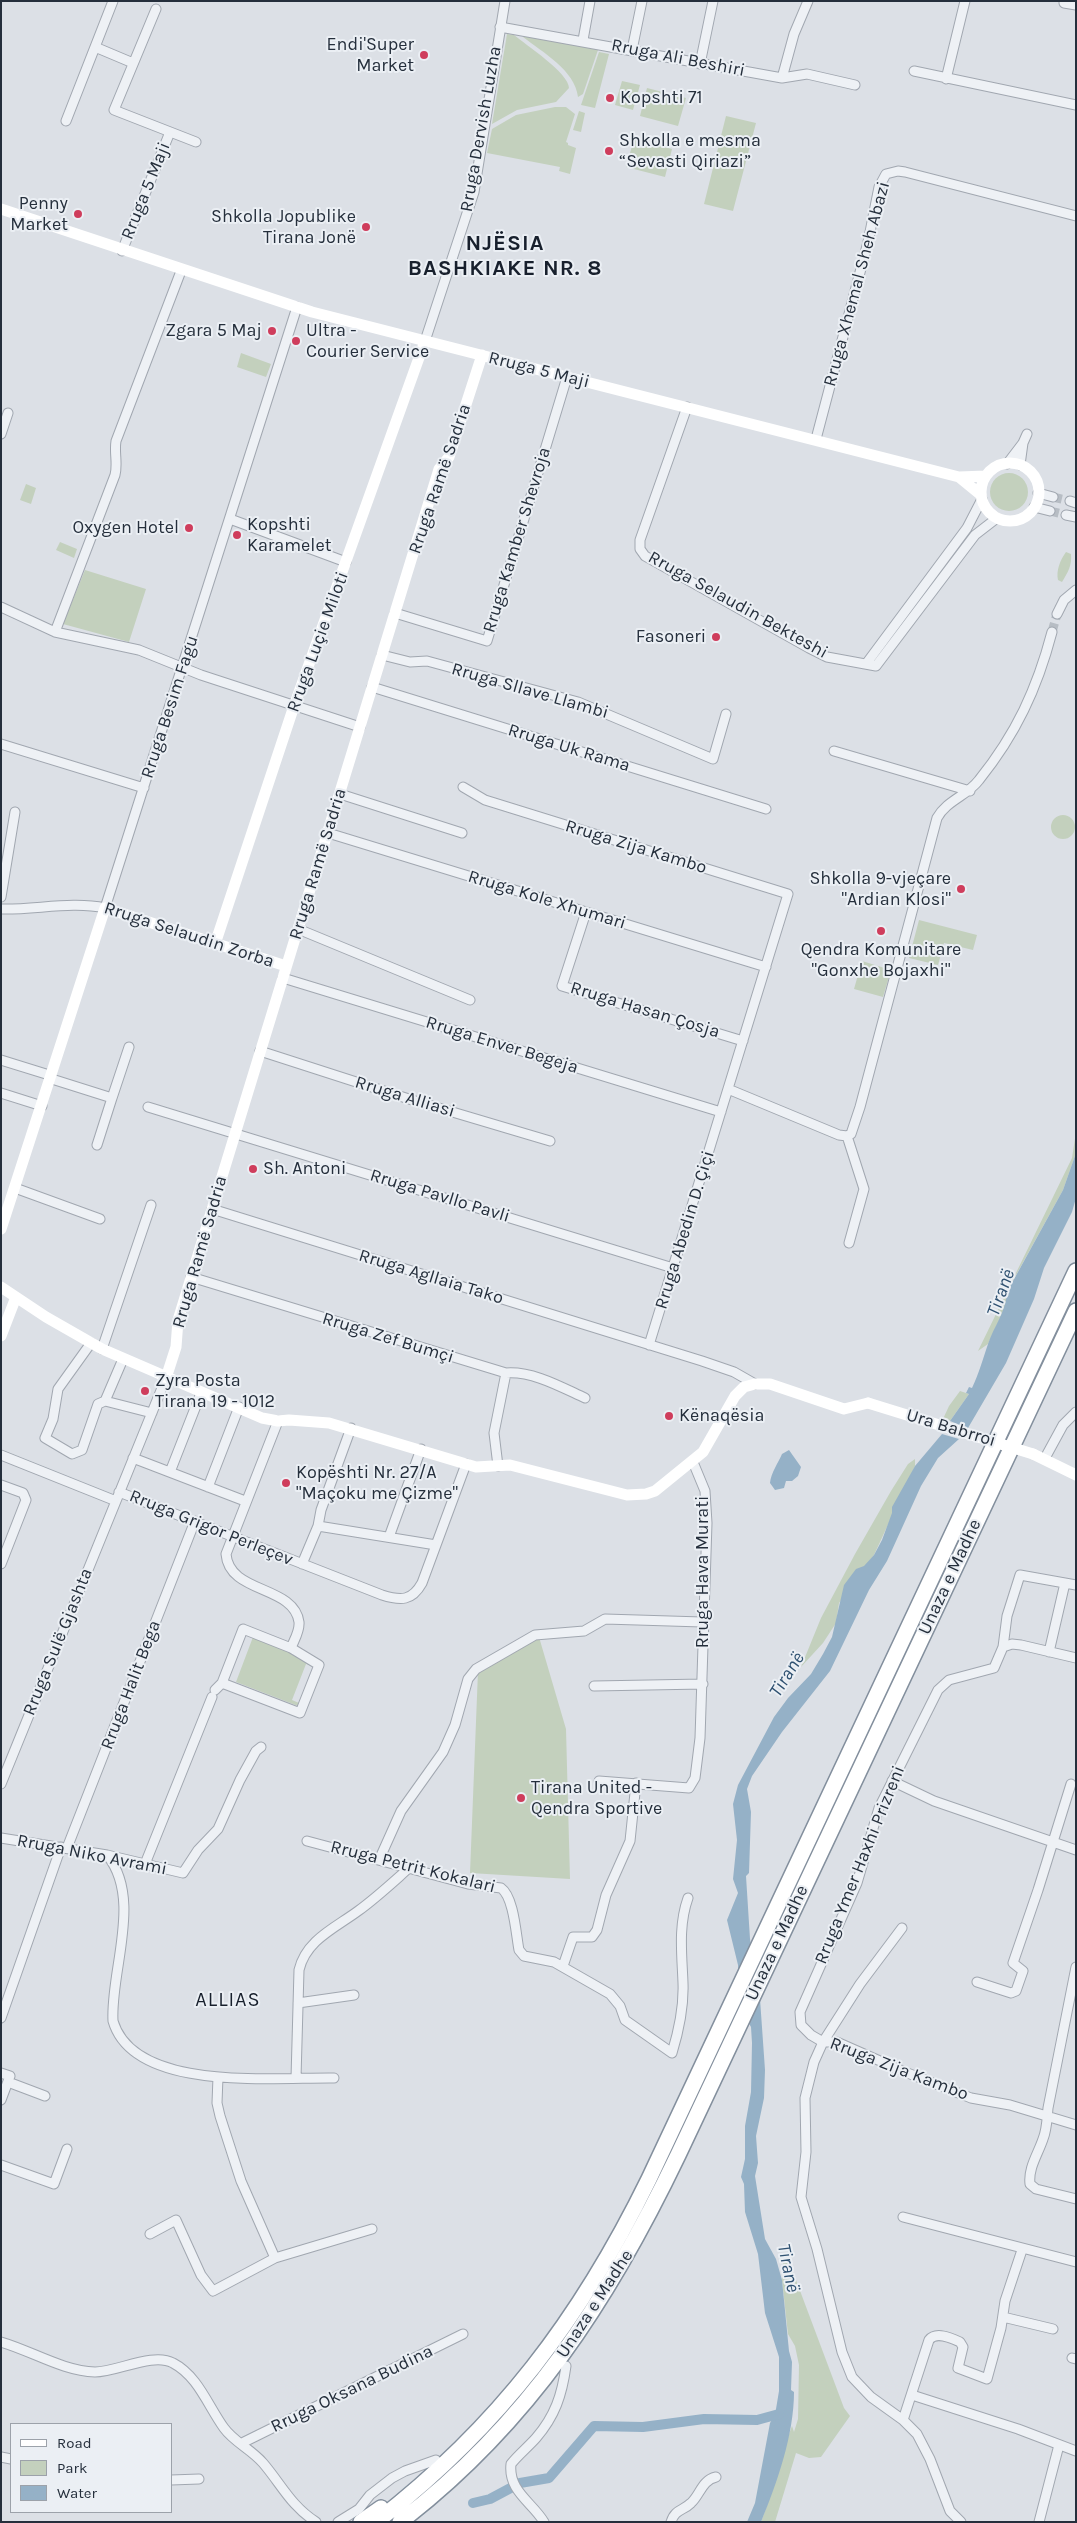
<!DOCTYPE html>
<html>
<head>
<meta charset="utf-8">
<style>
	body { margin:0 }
	#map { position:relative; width:1077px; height:2523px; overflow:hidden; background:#dce0e6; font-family:Karla,sans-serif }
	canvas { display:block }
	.frame { position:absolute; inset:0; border:2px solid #252f3c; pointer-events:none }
	.legend { position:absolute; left:10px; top:2423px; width:162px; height:90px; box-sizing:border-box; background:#ebeff4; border:1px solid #9ca2aa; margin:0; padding:6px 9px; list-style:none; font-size:15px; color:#252f3c }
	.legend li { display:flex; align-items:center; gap:10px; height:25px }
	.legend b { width:25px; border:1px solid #9ca2aa }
</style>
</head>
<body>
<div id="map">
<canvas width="1077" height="2523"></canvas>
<div class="frame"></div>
<ul class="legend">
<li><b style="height:6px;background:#fff"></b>Road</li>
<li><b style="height:14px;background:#c3d0bd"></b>Park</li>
<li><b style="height:14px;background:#95b1c7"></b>Water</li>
</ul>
</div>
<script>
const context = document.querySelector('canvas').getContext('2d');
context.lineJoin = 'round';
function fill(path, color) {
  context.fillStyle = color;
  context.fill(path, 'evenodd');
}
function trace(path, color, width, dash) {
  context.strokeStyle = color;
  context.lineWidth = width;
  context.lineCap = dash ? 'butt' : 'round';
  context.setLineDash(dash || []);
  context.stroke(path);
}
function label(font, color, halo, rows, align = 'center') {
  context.font = font + ' Karla,sans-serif';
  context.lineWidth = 4;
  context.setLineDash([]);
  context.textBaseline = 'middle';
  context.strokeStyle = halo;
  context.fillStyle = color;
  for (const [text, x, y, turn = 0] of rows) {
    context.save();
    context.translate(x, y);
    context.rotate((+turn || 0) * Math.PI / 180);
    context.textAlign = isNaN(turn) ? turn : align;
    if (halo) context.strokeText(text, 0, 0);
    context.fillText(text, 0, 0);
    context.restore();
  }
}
const green = new Path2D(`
	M521,33L599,47L583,94L578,97C575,70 542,52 523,37Z
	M507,34L514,35C526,45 569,73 569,88L556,102L517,110L492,124Z
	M599,52L609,54L595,108L581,105Z
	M622,81L640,85L633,110L615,105Z
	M647,88L686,98L678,126L640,116Z
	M555,107H566L575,114L566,142L568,143V145L576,148L570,174L559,171L560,167L487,153L492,129L516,115Z
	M579,111L585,113L581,132L573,130Z
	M726,116L756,123L733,211L704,204Z
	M634,139L672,149L665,177L626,167Z
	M241,353L271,364L266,377L237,367Z
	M990 492a19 19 0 1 1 38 0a19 19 0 1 1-38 0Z
	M26,484L36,488L31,504L20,500Z
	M60,542L77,549L74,558L56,550Z
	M1066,552L1071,554C1072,566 1068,572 1062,582L1058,580C1056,571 1060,560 1066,552Z
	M85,570L146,589L129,642L63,624Z
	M1051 827a12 12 0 1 1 24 0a12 12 0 1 1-24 0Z
	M919,920L977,935L973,950L944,943L938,965L909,958Z
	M862,961L891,970L883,997L854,989Z
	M1076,1132V1153L1063,1190L1015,1277L1007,1292L1006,1306L988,1344L978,1351L1072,1158Z
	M960,1391L969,1394L950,1421L943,1419L949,1406Z
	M915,1459V1466L874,1555L839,1603L836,1623L823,1643L801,1667L821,1618L855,1554L891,1491L908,1464Z
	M253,1637L315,1661L313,1666L306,1664L292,1700L299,1703L298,1706L236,1682Z
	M539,1637L566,1729L570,1879L470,1873L478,1671Z
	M787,2256L844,2408L850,2416L821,2457L809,2458L796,2453L775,2522H761C773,2491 780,2457 792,2426L794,2432L798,2419L799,2365L795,2346L788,2334L782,2280L783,2261Z`);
const water = new Path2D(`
	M1076,1153V1198L1072,1212L1044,1268L1034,1299L1006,1363L968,1428L950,1421L969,1394L966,1393L969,1387L972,1388C979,1373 983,1359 988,1344C994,1326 1006,1312 1007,1292L1063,1190Z
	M942,1434L959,1439L938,1458L921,1486L887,1561L869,1590L830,1671L782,1732L752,1776L747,1789L751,1812L749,1873L746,1876L750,1939L760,1999L765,2070L764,2098L756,2136L758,2163L755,2176L765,2239L776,2259L782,2280L789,2351L792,2362L791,2390L794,2392C794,2435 777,2483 761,2522H747L755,2503L770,2423L775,2415L779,2391V2357L765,2313L758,2254L745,2212L744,2184L741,2177L745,2159V2126L751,2092L752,2043L751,2027L739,2006L738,1965L727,1920L738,1893L733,1879L737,1840L733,1804L738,1785L774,1717L788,1698L811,1674L823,1654L832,1637L844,1585L856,1569L864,1566L874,1555L882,1540L892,1513V1507L915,1466Z
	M789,1450L801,1467L798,1476L792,1481H786L784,1488L775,1490L770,1483C771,1473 778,1463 782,1454Z`);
const canal = new Path2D(`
	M473,2503L490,2499L520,2483L549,2478L594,2426L643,2427L704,2419L757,2420L779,2414`);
const streetTunnel = new Path2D(`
	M1053,497L1070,501
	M1050,511L1066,515
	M1052,632L1057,614`);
const street = new Path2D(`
	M1064,3L1076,5
	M156,9L114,110L196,142
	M500,27L782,78L807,74L855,85
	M583,40L590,1
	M95,47L133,63
	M632,50L642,1
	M700,64L713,1
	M914,71L1076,105
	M782,78L794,34L808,1
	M946,79L965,1
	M66,121L113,1
	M122,251L170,132
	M425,341L474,192L505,1
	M687,407L640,540V549L645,556L809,648L827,657L876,666L975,535L997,518
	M1,434L8,413
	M816,439L868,242L879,187L886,174L898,171L905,172L1076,216
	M1007,464L1023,443L1027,434
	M1020,465L1023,443
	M1038,493L1053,497
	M1070,501L1076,503
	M1034,507L1050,511
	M1066,515L1076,517
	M230,519L346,562
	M1,607L55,632L139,650L201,675L360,727
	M395,613L487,641L567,377
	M1057,614L1064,600L1076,590
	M55,632L115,475C118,463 114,453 116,441L181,271
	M382,655L410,662L427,661L578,702L713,759L726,714
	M866,664L967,528L982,499
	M372,687L766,809
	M1,744L144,788
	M834,751L970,791
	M463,787L485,800L788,894L649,1345
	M340,794L462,833
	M328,833L766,967
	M1,897L15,812
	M1,909C35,910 72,901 105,908L297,307
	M586,912L562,986L743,1041
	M298,929L470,1000
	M283,978L721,1112
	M260,1051L412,1100L550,1141
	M1,1060L46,1074L55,1080L112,1098L97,1145
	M728,1089L839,1135L847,1136L851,1134L860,1107L937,818C947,800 967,796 979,780C1016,734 1037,689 1052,632
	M1,1093L42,1106
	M112,1098L129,1047
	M148,1107L673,1268
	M847,1136L864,1189L849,1243
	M15,1188L100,1219
	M212,1209L702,1361L734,1372L755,1384
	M191,1277L506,1373C533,1371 561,1387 585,1398
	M91,1343L58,1389L53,1419L45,1438L72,1454L82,1450L98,1404L105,1401L123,1359
	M102,1349L151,1205
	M105,1401L152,1413
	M278,1421L226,1554C229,1594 294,1585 299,1622C300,1631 294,1640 291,1648
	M1,1455L116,1501
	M133,1458L245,1501
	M1045,1458L1063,1425L1076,1412
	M498,1466L494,1433L506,1373
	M170,1472L201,1393
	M1,1485L23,1493L26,1500L1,1564
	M208,1487L239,1407
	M119,1492L382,1595C401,1601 412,1601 422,1583L466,1464
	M318,1526L436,1545
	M389,1537L421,1449
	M302,1564L318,1526L321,1510L351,1428
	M1003,1647L1012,1644L1021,1645L1076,1658
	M1049,1652L1065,1583
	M594,1686L703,1684
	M215,1690L222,1683L243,1629L291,1648L319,1665L300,1713L222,1683
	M599,1781L689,1788L695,1778L700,1738L707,1523L705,1491L693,1462
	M892,1781L934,1801L1076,1850
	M1,1784L166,1378
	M1,1838L107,1855L183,1873L198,1850L218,1829L240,1780L256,1751L261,1747
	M307,1841L468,1884L501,1888C514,1897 516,1935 519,1950L524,1956L554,1962L610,1994L620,2006L625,2020L672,2053C679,2030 684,2008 683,1983C682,1955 678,1926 688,1898
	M67,1848L195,1521
	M107,1855C143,1899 110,1971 113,2021C134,2093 276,2077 334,2078
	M379,1860L401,1811L443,1752L455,1725L468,1679L476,1669L535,1635L584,1631L605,1619L702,1622
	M145,1864L212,1697
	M902,1928L860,1984L823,2042L814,2062L805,2098L806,2152L801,2197L817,2249L842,2352L852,2377L871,2397L903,2420L917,2434L930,2459L950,2511L961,2522
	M563,1966L573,1937H592L597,1930L606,1895L630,1841L636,1783
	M1076,1967L1048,2108C1047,2119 1047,2129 1043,2139C1038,2154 1028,2168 1030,2184L1036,2189L1076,2199
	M977,1982L1011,1993L1016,1991L1023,1971L1013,1963L1038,1890L1071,1784
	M298,2003L354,1995
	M1,2018L61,1847
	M823,2042L811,2035L801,2025L800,2012L857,1883L879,1808L938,1690L949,1680L994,1668L1003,1647L1007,1616L1020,1575L1076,1585
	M823,2042H837L905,2072L971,2098L1010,2105L1076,2125
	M1,2073L10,2076L1,2100
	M218,2077L217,2103L220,2116L241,2181L275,2258
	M296,2078L299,1970C306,1940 335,1928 358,1911C376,1898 392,1883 409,1868
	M8,2082L45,2096
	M1,2165L54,2184L67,2149
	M903,2217L1076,2262
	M150,2234L176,2220L201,2275L213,2291L275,2258L372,2229
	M1003,2317L1053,2329
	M1,2342C32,2351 63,2371 95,2372C117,2372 153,2352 173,2363C198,2376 208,2406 224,2428C234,2442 251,2449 263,2463C281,2484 291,2506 316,2522
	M1072,2358L1076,2359
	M912,2395L1018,2429L1076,2451
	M903,2420L929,2340C936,2331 951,2338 960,2342L963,2347L958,2368L987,2379L1001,2328L1005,2301L1022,2250
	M242,2443L463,2334
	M1,2457L11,2459
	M171,2480L199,2479
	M338,2522L359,2509L370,2495L392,2478L405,2471L436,2460
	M544,2522C532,2502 508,2491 511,2464C518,2455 528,2447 536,2438C555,2416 562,2395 566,2366
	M671,2522C675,2509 683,2511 691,2503C700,2495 702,2480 716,2477
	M1039,2522L1059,2445`);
const secondary = new Path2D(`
	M1,209L312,312L959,477L986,476
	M981 492a29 29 0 1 1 58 0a29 29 0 1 1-58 0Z
	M959,477L981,495
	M215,944L294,706L425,341
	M1,1229L105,908L286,966
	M1,1287L46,1317L102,1349L262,1418L278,1421L289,1420L329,1423L476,1467L510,1465L627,1495L646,1494L655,1491L703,1452L735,1396L744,1387L755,1384H770L844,1409L868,1403
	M1,1336L16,1297
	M166,1378L176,1347L178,1320L439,469L449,457L482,355
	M1033,1454L1076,1475`);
const highway = new Path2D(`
	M361,2522L381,2508
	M376,2522C499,2427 581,2318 649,2179L1076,1271
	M400,2522C529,2423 609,2299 678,2155L1076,1311`);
const secondaryBridge = new Path2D(`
	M868,1403L1033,1454`);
const markers = [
	[424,55,5,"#cf3d5c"],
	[610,98,5,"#cf3d5c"],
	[609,151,5,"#cf3d5c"],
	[78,214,5,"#cf3d5c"],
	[366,227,5,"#cf3d5c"],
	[272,331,5,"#cf3d5c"],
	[296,341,5,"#cf3d5c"],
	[189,528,5,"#cf3d5c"],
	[237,535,5,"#cf3d5c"],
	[716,637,5,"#cf3d5c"],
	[961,889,5,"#cf3d5c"],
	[881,931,5,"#cf3d5c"],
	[253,1169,5,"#cf3d5c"],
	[145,1391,5,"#cf3d5c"],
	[669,1416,5,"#cf3d5c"],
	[286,1483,5,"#cf3d5c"],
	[521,1798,5,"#cf3d5c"]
];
const poiNames = [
	["Endi'Super",414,45,"right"],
	["Market",414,66,"right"],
	["Kopshti 71",620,98],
	["Shkolla e mesma",619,141],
	["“Sevasti Qiriazi”",619,162],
	["Penny",68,204,"right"],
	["Market",68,225,"right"],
	["Shkolla Jopublike",356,217,"right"],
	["Tirana Jonë",356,238,"right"],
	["Zgara 5 Maj",262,331,"right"],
	["Ultra -",306,331],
	["Courier Service",306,352],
	["Kopshti",247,525],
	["Karamelet",247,546],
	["Oxygen Hotel",179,528,"right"],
	["Fasoneri",706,637,"right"],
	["Shkolla 9-vjeçare",951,879,"right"],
	["\"Ardian Klosi\"",951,900,"right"],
	["Qendra Komunitare",881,950,"center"],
	["\"Gonxhe Bojaxhi\"",881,971,"center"],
	["Sh. Antoni",263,1169],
	["Zyra Posta",155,1381],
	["Tirana 19 - 1012",155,1402],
	["Kënaqësia",679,1416],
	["Kopështi Nr. 27/A",296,1473],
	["\"Maçoku me Çizme\"",296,1494],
	["Tirana United -",531,1788],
	["Qendra Sportive",531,1809]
];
const streetNames = [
	["Rruga Ali Beshiri",678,58,11],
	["Rruga Dervish Luzha",481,129,-80],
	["Rruga 5 Maji",146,191,-68],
	["Rruga Xhemal Sheh Abazi",857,284,-75],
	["Rruga 5 Maji",539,370,14],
	["Rruga Ramë Sadria",440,479,-71],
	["Rruga Kamber Shevroja",517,540,-73],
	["Rruga Selaudin Bekteshi",738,605,29],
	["Rruga Luçie Miloti",318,642,-70],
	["Rruga Sllave Llambi",530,691,16],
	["Rruga Besim Fagu",170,707,-72],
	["Rruga Uk Rama",569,748,17],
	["Rruga Zija Kambo",636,847,17],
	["Rruga Ramë Sadria",318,864,-73],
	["Rruga Kole Xhumari",547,900,17],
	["Rruga Selaudin Zorba",189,935,18],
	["Rruga Hasan Çosja",645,1010,17],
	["Rruga Enver Begeja",502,1045,17],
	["Rruga Alliasi",405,1097,17],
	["Rruga Pavllo Pavli",440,1196,17],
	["Rruga Abedin D. Çiçi",685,1230,-73],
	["Rruga Ramë Sadria",200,1252,-74],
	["Rruga Agllaia Tako",431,1277,17],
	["Rruga Zef Bumçi",388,1338,17],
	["Ura Babrroi",951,1428,17],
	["Rruga Grigor Perleçev",211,1528,22],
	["Rruga Hava Murati",703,1572,-90],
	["Unaza e Madhe",950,1577,-65],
	["Rruga Sulë Gjashta",58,1642,-68],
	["Rruga Halit Bega",131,1685,-69],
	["Rruga Niko Avrami",92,1855,11],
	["Rruga Ymer Haxhi Prizreni",860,1865,-68],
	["Rruga Petrit Kokalari",413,1867,14],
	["Unaza e Madhe",777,1943,-65],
	["Rruga Zija Kambo",899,2069,21],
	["Unaza e Madhe",595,2304,-57],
	["Rruga Oksana Budina",352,2389,-26]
];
const waterNames = [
	["Tiranë",1001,1293,-70],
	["Tiranë",787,1675,-58],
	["Tiranë",788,2268,78]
];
const quarterNames = [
	["ALLIAS",228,2000]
];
const districtNames = [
	["NJËSIA",505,244],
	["BASHKIAKE NR. 8",505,269]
];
fill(green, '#c3d0bd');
fill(water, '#95b1c7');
trace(canal, '#95b1c7', 10);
trace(streetTunnel, '#b7bdc4', 9, [9, 4.5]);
trace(street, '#a1a7b0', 11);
trace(highway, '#838f9d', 18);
trace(street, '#eef1f5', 9);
trace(secondary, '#fff', 11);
trace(highway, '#fff', 15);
trace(secondaryBridge, '#fff', 11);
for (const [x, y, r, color] of markers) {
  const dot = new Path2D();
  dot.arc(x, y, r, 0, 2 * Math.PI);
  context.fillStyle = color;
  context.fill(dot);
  trace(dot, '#ebeff4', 2);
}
label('18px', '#252f3c', '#ebeff4', poiNames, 'left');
label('18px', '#252f3c', '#ebeff4', streetNames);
label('italic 19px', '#2f5171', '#ebeff4', waterNames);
context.letterSpacing = '1px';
label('20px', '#18202d', '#ebeff4', quarterNames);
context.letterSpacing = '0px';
context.letterSpacing = '1px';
label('bold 22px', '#18202d', '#ebeff4', districtNames);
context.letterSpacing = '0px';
</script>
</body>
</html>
